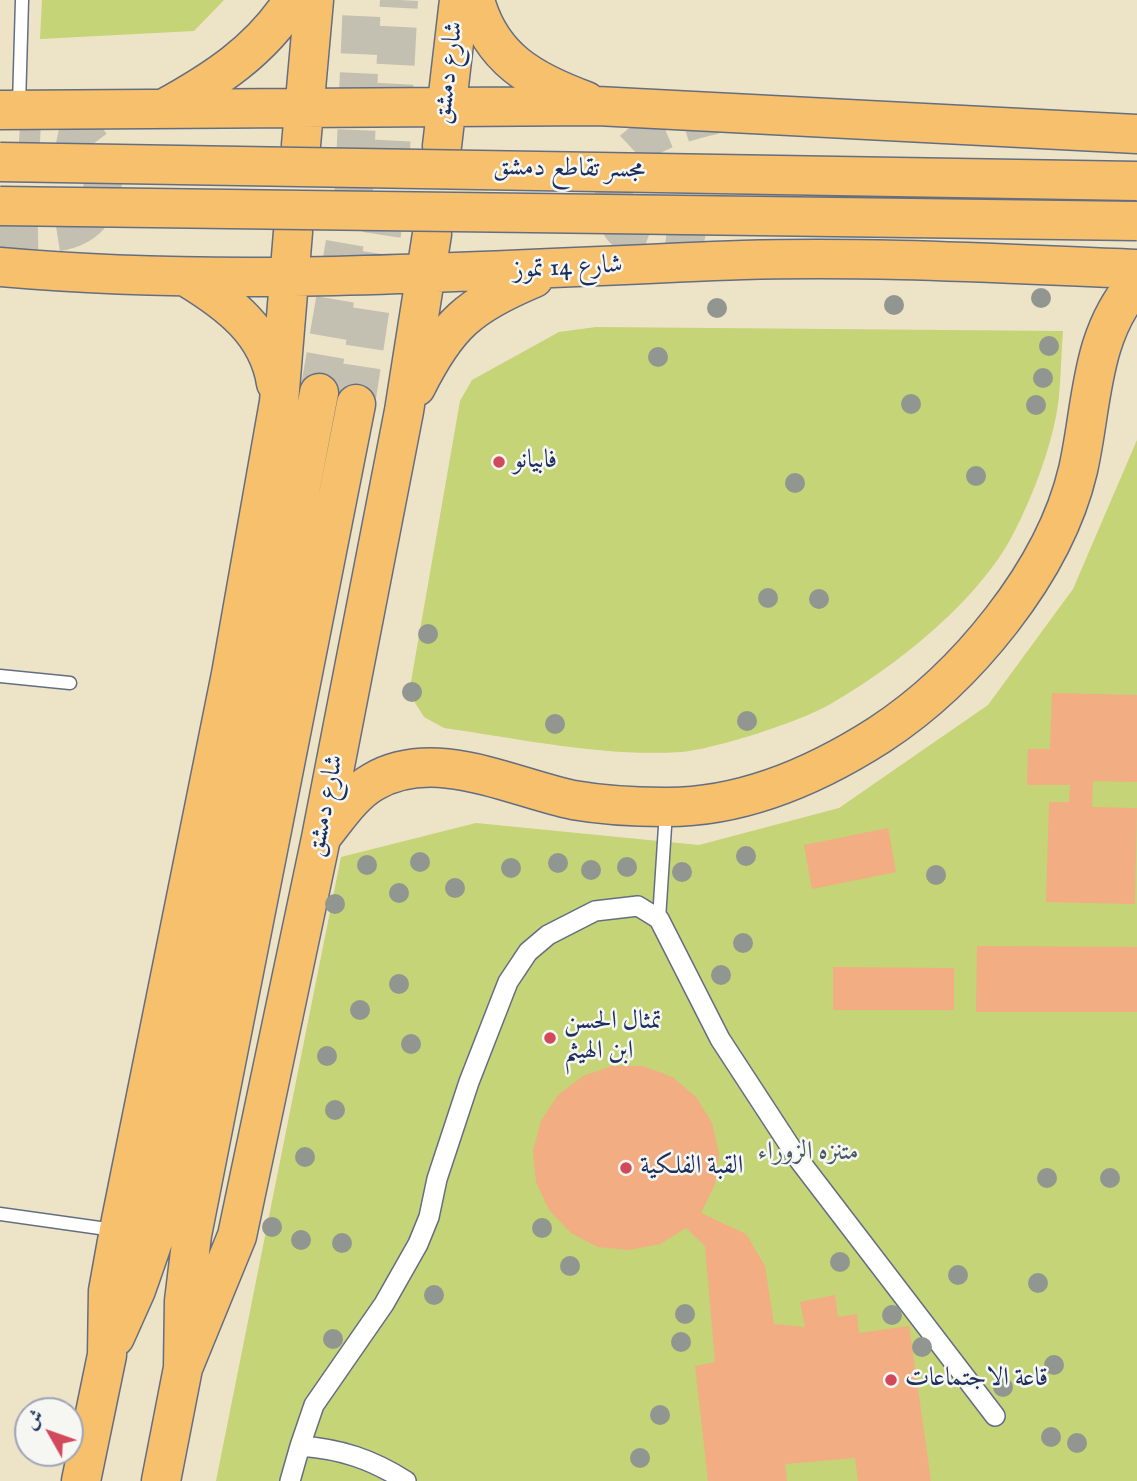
<!DOCTYPE html>
<html>
<head>
<meta charset="utf-8">
<style>
	body { margin:0 }
	#map { position:relative; width:1137px; height:1481px; overflow:hidden; background:#ede3c6; font-family:"IM FELL English",Amiri,serif }
	canvas { display:block }
	.north { position:absolute; left:14px; top:1397px; width:70px; height:70px; box-sizing:border-box; background:#f6f6f2; border:2px solid #9ea6b7; border-radius:50%; rotate:310deg; font-size:19px; font-weight:700; line-height:28px; text-align:center; color:#1b2f5e }
	.north::after { content:''; display:block; margin:auto; width:24px; height:32px; background:#d1495b; clip-path:polygon(50% 0,100% 100%,50% 72%,0 100%) }
</style>
</head>
<body>
<div id="map">
<canvas width="1137" height="1481"></canvas>
<div class="north">ش</div>
</div>
<script>
const context = document.querySelector('canvas').getContext('2d');
context.lineJoin = 'round';
function fill(path, color) {
  context.fillStyle = color;
  context.fill(path, 'evenodd');
}
function trace(path, color, width, dash) {
  context.strokeStyle = color;
  context.lineWidth = width;
  context.lineCap = dash ? 'butt' : 'round';
  context.setLineDash(dash || []);
  context.stroke(path);
}
function label(font, color, halo, rows, align = 'center') {
  context.font = font + ' "IM FELL English",Amiri,serif';
  context.lineWidth = 5;
  context.setLineDash([]);
  context.textBaseline = 'middle';
  context.strokeStyle = halo;
  context.fillStyle = color;
  for (const [text, x, y, turn = 0] of rows) {
    context.save();
    context.translate(x, y);
    context.rotate((+turn || 0) * Math.PI / 180);
    context.textAlign = isNaN(turn) ? turn : align;
    if (halo) context.strokeText(text, 0, 0);
    context.fillText(text, 0, 0);
    context.restore();
  }
}
const green = new Path2D(`
	M42,0H224L194,31L40,39Z
	M596,327L1063,331C1061,356 1061,381 1058,405C1051,450 1031,501 1010,540C974,604 895,667 832,703C803,721 715,749 681,752C603,757 522,739 444,728L424,717L409,693L460,401L472,380L559,332Z
	M1137,440V1481H216L341,857L476,823L699,845L839,808L988,705L1073,589Z`);
const building = new Path2D(`
	M1052,693L1137,695V782L1093,781L1092,807L1137,808L1135,904L1046,902L1049,802H1069L1070,785H1027L1028,749H1050Z
	M888,828L896,872L812,889L804,845Z
	M977,946L1137,947V1012H976Z
	M833,967L954,968V1010H833Z
	M612,1066H643L672,1077L696,1097L712,1123L719,1154L715,1184L701,1213L746,1234L765,1266L774,1324L805,1327L800,1302L835,1295L838,1317L857,1314L859,1333L909,1326L931,1481H858L855,1458L785,1464L787,1481H708L695,1366L715,1362L705,1246L686,1228L660,1244L629,1250L598,1247L571,1233L549,1210L536,1182L533,1151L541,1121L558,1095L583,1076Z`);
const primaryTunnel = new Path2D(`
	M0,233C23,233 54,237 75,227C112,211 111,152 78,133C61,122 39,124 20,123
	M702,253C677,248 646,251 625,231C616,223 614,207 614,196C612,141 672,125 715,115
	M319,393L354,189L362,0
	M356,404L389,187L399,0`);
const service = new Path2D(`
	M19,105L22,0
	M0,676L70,683
	M659,919L666,811
	M0,1214L114,1230`);
const pedestrian = new Path2D(`
	M290,1481L300,1446
	M406,1481C371,1459 341,1449 300,1446L314,1405L384,1304L418,1244L429,1217L437,1179L469,1082L508,982L528,952L548,935L595,911L638,906L659,919L720,1039L799,1160L995,1416`);
const primary = new Path2D(`
	M475,0C491,59 532,81 586,101
	M163,109C214,81 261,51 293,0
	M0,110L597,106L1137,134
	M301,145L314,0
	M442,146L459,0
	M0,267C247,289 495,269 743,260C874,256 1006,264 1137,269
	M188,278C229,303 268,332 276,383
	M416,387C448,323 469,306 534,278
	M322,836C337,818 352,794 373,782C434,746 511,787 573,800C602,805 634,807 664,807C741,808 815,776 879,735C965,679 1054,572 1078,470C1093,404 1089,336 1137,282
	M115,1337L136,1290L158,1227L319,393
	M183,1368L237,1236L321,838L404,411L432,234
	M81,1481L107,1355L108,1291L119,1230L231,674L279,402L293,232
	M161,1481L183,1368L184,1301L192,1235L356,404`);
const primaryBridge = new Path2D(`
	M0,162L1137,181
	M0,206L1137,221`);
const trees = [
	[1041,298],
	[894,305],
	[717,308],
	[1049,346],
	[658,357],
	[1043,378],
	[911,404],
	[1036,405],
	[976,476],
	[795,483],
	[768,598],
	[819,599],
	[428,634],
	[412,692],
	[747,721],
	[555,724],
	[746,856],
	[420,862],
	[558,863],
	[367,865],
	[627,867],
	[511,868],
	[591,870],
	[682,872],
	[936,875],
	[455,888],
	[399,893],
	[335,904],
	[743,943],
	[721,975],
	[399,984],
	[360,1010],
	[411,1044],
	[327,1056],
	[335,1110],
	[305,1157],
	[1047,1178],
	[1110,1178],
	[272,1227],
	[542,1228],
	[301,1240],
	[342,1243],
	[840,1262],
	[570,1266],
	[958,1275],
	[1038,1283],
	[434,1295],
	[685,1314],
	[892,1315],
	[333,1339],
	[681,1342],
	[922,1347],
	[1054,1365],
	[1003,1387],
	[660,1415],
	[1051,1437],
	[1077,1443],
	[640,1458]
];
const markers = [
	[499,462,7,"#d1495b"],
	[550,1038,7,"#d1495b"],
	[626,1168,7,"#d1495b"],
	[891,1380,7,"#d1495b"]
];
const streetNames = [
	["شارع دمشق",450,73,-83],
	["مجسر تقاطع دمشق",569,170,1],
	["شارع 14 تموز",568,269,-3],
	["شارع دمشق",327,806,-79]
];
const poiNames = [
	["فابيانو",513,462],
	["تمثال الحسن",564,1023],
	["ابن الهيثم",564,1053],
	["القبة الفلكية",640,1168],
	["قاعة الاجتماعات",905,1380]
];
const parkNames = [
	["متنزه الزوراء",808,1154]
];
fill(green, '#c4d476');
fill(building, '#f2ad83');
trace(primaryTunnel, '#c3bfb1', 38, [38, 19]);
trace(service, '#646e82', 15);
trace(pedestrian, '#646e82', 22);
trace(primary, '#646e82', 41);
trace(service, '#fff', 12);
trace(pedestrian, '#fff', 19);
trace(primary, '#f7c06c', 38);
trace(primaryBridge, '#646e82', 41, []);
trace(primaryBridge, '#f7c06c', 38);
context.fillStyle = '#919790';
for (const [x, y] of trees) {
  context.beginPath();
  context.arc(x, y, 10, 0, 2 * Math.PI);
  context.fill();
}
for (const [x, y, r, color] of markers) {
  const dot = new Path2D();
  dot.arc(x, y, r, 0, 2 * Math.PI);
  context.fillStyle = color;
  context.fill(dot);
  trace(dot, '#f6f6f2', 2.5);
}
label('26px', '#1b2f5e', '#f6f6f2', streetNames);
label('26px', '#1b2f5e', '#f6f6f2', poiNames, 'left');
label('26px', '#455864', '#f6f6f2', parkNames);
</script>
</body>
</html>
